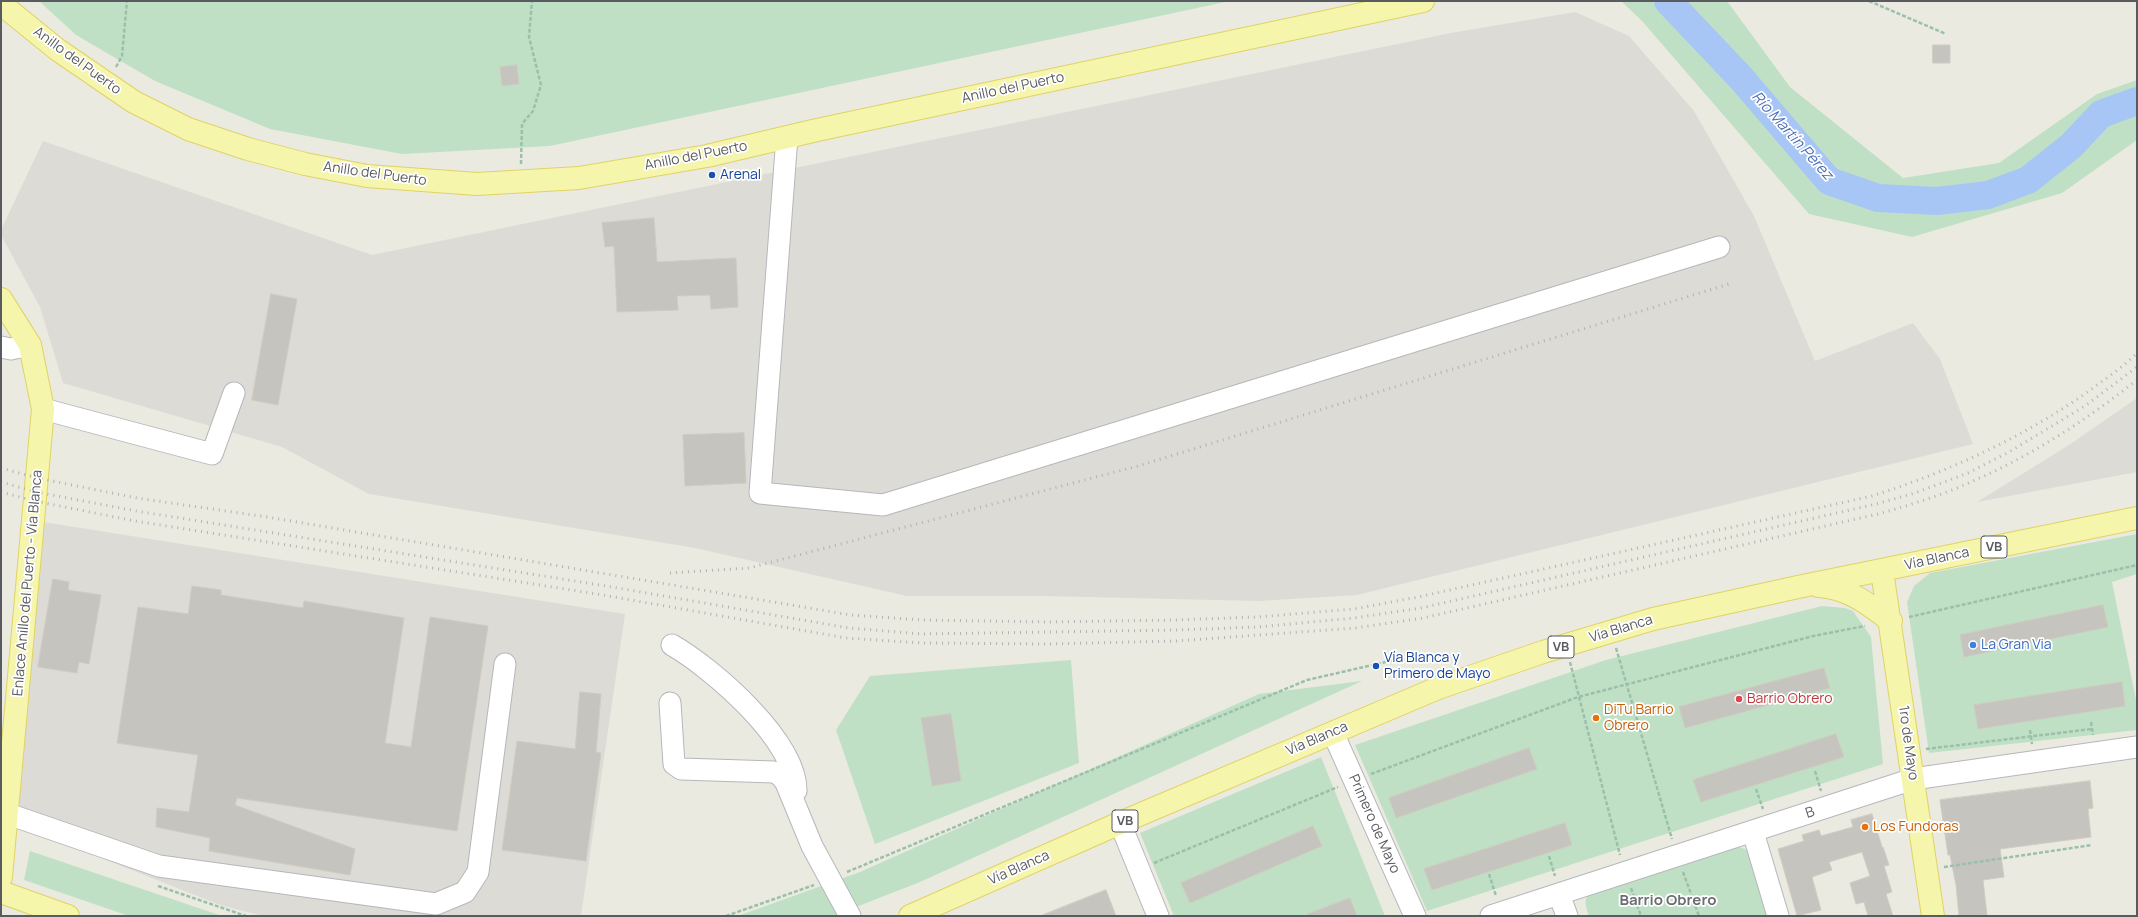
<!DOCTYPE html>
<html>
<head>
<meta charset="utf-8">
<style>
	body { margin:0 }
	#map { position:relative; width:2138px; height:917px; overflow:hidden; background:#ebeae1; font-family:Manrope,sans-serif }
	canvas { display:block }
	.frame { position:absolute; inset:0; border:2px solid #5a5b60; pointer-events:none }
</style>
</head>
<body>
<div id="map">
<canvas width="2138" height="917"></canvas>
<div class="frame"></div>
</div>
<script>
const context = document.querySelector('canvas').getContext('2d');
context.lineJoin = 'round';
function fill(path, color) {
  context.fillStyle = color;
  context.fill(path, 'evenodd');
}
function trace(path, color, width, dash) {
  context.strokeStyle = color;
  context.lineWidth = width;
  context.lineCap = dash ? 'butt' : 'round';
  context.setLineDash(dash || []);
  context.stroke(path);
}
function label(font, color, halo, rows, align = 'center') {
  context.font = font + ' Manrope,sans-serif';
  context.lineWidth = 3.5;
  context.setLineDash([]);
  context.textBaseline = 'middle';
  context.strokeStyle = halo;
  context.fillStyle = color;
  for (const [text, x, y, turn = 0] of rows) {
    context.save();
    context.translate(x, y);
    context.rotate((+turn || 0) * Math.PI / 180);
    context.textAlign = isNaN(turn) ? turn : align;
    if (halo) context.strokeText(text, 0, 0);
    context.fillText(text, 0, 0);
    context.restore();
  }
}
const industrial = new Path2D(`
	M1575,12L1629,36L1694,111L1754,216L1815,361L1913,323L1940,359L1973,444L1357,595L1259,601L1042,596H907L695,548L369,494L282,447L63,383L40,307L1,235V230L43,141L372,255L1451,33Z
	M2137,398V472L1977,502L2069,445Z
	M43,522L625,614L581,916H263L220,905L13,823Z`);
const green = new Path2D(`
	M39,1H1230L550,146L402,154L270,129L155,81L76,35Z
	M1621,1H1727L1790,87L1903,178L1999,163L2097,94L2137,80V140L2062,193L1912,237L1809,214L1642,21Z
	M2137,534V574L2112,582L2137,705V730L1929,753L1907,602L1914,586L1930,573Z
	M1822,606L1845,608L1853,611L1871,637L1883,764L1427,911L1355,745L1606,660Z
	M1071,660L1079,763L875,844L836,730L870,676Z
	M1362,681L920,882L833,916H738L860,872L1259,694Z
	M1321,757L1385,916H1174L1140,833Z
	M1738,847L1745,849L1750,853L1769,916H1589C1586,906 1582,899 1592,892Z
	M30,851L222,916H129L24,880Z`);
const river = new Path2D(`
	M1668,1L1741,78L1829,181L1878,198L1937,201L1988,195L2028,180L2071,146L2101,114L2137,101`);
const building = new Path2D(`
	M1933,45H1950V63H1933Z
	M517,65L519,84L502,86L500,67Z
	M654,218L657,262L736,258L738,307L711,309L710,295L677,296L678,310L617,312L614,246L605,247L602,223Z
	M271,294L297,299L278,405L252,400Z
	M744,433L746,483L685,486L683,435Z
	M53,579L69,582L68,590L101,595L89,664L79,662L77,673L38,667Z
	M192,586L221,590V595L303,608L304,601L404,618L385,743L411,747L430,617L488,626L457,831L237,798L235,805L355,849L350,875L209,851L210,838L156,827L157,808L189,812L198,755L117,743L138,607L188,614Z
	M2103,605L2108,627L1964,657L1960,635Z
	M1824,668L1830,688L1685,728L1679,707Z
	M2122,682L2125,706L1978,729L1974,705Z
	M580,692L601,694L596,752L601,753L586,861L502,850L517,741L575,749Z
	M951,714L961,781L932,786L921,718Z
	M1836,734L1844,757L1701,802L1693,780Z
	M1529,748L1537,769L1396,818L1389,798Z
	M2090,781L2093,808L2088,809L2091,837L2000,849L2004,877L1983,880L1987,915L1959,916L1956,885L1950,855H1948L1940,800Z
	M1872,814L1882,847H1883L1889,865L1884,866L1892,892L1886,894L1893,916H1868L1864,902L1856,904L1850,883L1870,876L1862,852L1829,862L1832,870L1812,877L1821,910L1797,916L1778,849L1804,841L1802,835L1819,830L1821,836L1853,827L1851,820Z
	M1565,823L1572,845L1432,890L1424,869Z
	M1313,826L1322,846L1190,903L1181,883Z
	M1106,890L1116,916H1043V915Z
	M1350,898L1357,916H1306V915Z`);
const path = new Path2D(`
	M1869,1L1946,34
	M116,67L122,56L127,1
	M521,164L522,124L533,111L541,85L529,37L532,1
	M1909,617L2137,565
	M1616,648L1672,839
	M1570,662L1620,855
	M2091,722L2093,735
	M2030,730L2032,744
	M1926,749L2092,729
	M1815,771L1821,791
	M1371,774L1578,697L1813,636L1865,626
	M1756,789L1763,809
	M1549,856L1555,876
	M1154,863L1338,787
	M1944,867L2092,845
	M847,872L1307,680L1390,661L1423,656
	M1683,872L1699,916
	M1489,874L1496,896
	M158,886L246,916
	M1631,888L1641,916
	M726,916L814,885`);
const minor = new Path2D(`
	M787,137L760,493L883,505L1719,247
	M1,347L11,349L30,345
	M43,409L212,454L234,393
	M672,645C712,668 797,741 796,791
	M670,703L674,764L681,769L774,772L781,776L786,783L812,846L850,916
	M1333,733L1415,916
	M8,814L159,866L436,904L465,892L478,872L505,664
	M1120,823L1158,916
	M1753,832L1778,916
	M1559,894L1567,916
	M1491,916L1913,779L2137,747`);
const major = new Path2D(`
	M1,4L58,50L134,102L188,129L248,149L305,164L367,176L477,184L579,178L707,156L817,130L1423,1
	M1,299L30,345L43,409L1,877
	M1882,571L1933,916
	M1819,586C1849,588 1868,604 1891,621
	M1,892L68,916
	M910,916L1120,823L1438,688L1543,652L1653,619L1798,587L2137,518`);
const rail = new Path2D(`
	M1,468L37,478L137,498L267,517L851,615L923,620L1048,622L1174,620L1258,617L1354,609L1418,597L1872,496C1950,471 2022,438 2089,391C2105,379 2122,368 2137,353
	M1,482L36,492L136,511L606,586L849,628L922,634L1176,630L1258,627L1354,618L1421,608L1876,504L1915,493L1968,473L2009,452L2085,406L2137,367
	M1,492L35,501L135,521L603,595L846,638L922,643L1048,644L1176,641L1355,628L1423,618L1878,514C1910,505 1943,495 1973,481C2033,455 2086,420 2137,380
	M670,573L749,568L1138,466L1729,284`);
const markers = [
	[712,175,4,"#1a4fb4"],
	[1973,645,4,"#3f7fe0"],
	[1376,666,4,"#1a4fb4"],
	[1739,699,4,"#e0444e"],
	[1596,718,4,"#e8710a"],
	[1865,827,4,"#e8710a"]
];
const shields = [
	[1994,547,26],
	[1561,647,26],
	[1125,821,26]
];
const shieldNames = [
	["VB",1994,547],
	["VB",1561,647],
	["VB",1125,821]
];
const streetNames = [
	["Anillo del Puerto",77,61,36],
	["Anillo del Puerto",1013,88,-12],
	["Anillo del Puerto",696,156,-11],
	["Anillo del Puerto",375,174,8],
	["Vía Blanca",1937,559,-12],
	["Enlace Anillo del Puerto - Vía Blanca",28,583,-85],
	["Vía Blanca",1621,629,-17],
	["Vía Blanca",1317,739,-23],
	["1ro de Mayo",1908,743,82],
	["B",1810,813,-18],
	["Primero de Mayo",1374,824,66],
	["Vía Blanca",1019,868,-24]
];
const transitNames = [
	["Arenal",720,175],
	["Vía Blanca y",1384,658],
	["Primero de Mayo",1384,674]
];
const shopNames = [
	["La Gran Via",1981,645]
];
const healthNames = [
	["Barrio Obrero",1747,699]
];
const foodNames = [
	["DiTu Barrio",1604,710],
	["Obrero",1604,726],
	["Los Fundoras",1873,827]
];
const waterNames = [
	["Río Martín Pérez",1792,136,48]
];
const neighbourhoodNames = [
	["Barrio Obrero",1668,901]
];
fill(industrial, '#dcdbd5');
fill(green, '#c0e0c5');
trace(river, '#a7c6f5', 28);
fill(building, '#c6c4be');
trace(building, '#cfccc0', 1);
trace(minor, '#b6b7bc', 23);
trace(major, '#e1d264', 24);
trace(path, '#9ac0ab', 2.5, [4, 2]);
trace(minor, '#fff', 21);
trace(major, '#f5f5ab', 22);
trace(rail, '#b1b2b2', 3, [1, 5]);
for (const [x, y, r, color] of markers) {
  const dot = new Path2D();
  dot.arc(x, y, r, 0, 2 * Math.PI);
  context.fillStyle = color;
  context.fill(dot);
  trace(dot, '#fff', 1.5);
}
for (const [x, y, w] of shields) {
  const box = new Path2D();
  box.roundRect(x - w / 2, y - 11, w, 22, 3);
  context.fillStyle = '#fff';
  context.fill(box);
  trace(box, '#5a5b60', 1);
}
label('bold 13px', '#5a5b60', null, shieldNames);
label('14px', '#5a5b60', '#fff', streetNames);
label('14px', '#164399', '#fff', transitNames, 'left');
label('14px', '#366cbe', '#fff', shopNames, 'left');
label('14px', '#be3a42', '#fff', healthNames, 'left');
label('14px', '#c56008', '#fff', foodNames, 'left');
label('italic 15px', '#4d6eb4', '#fff', waterNames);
label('bold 15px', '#6b6d72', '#fff', neighbourhoodNames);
</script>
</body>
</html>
